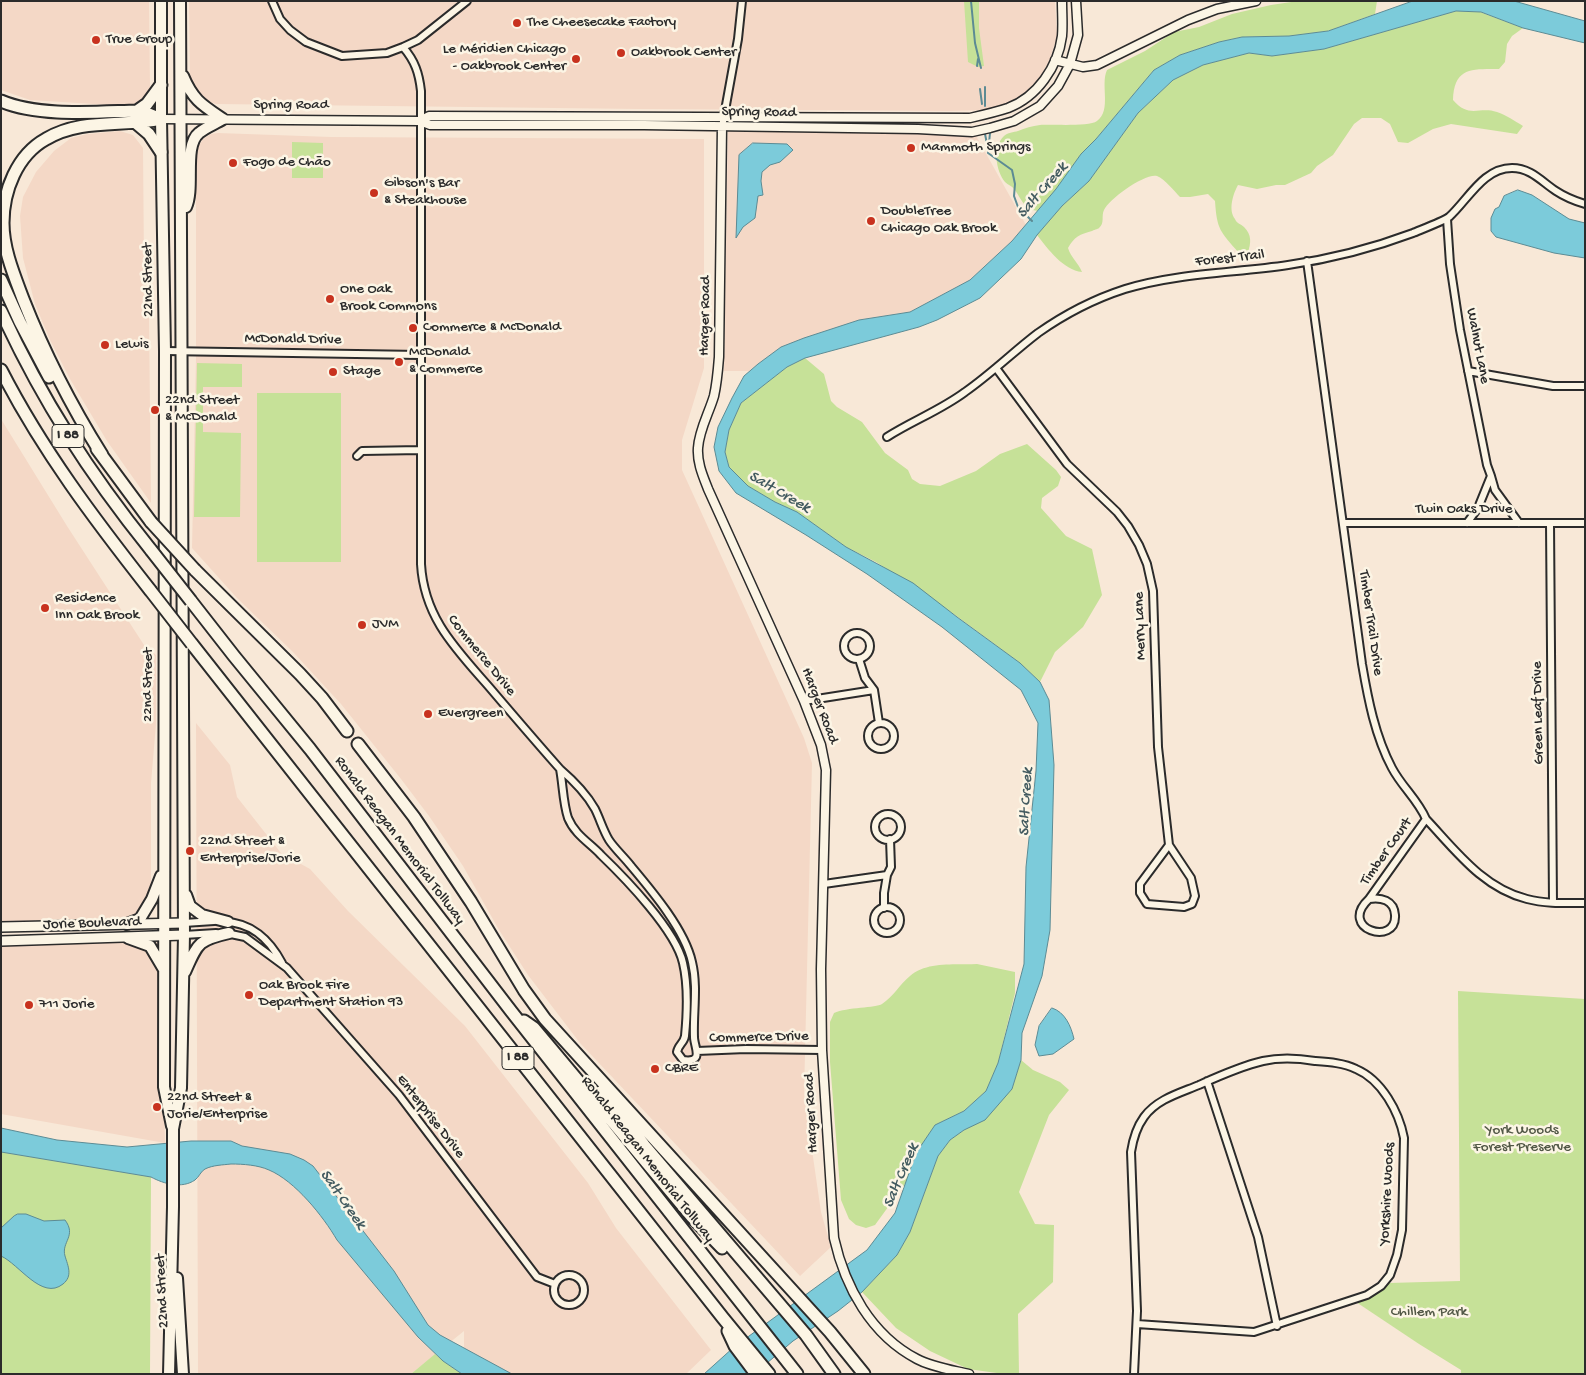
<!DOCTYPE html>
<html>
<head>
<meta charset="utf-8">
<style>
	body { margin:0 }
	#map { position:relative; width:1586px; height:1375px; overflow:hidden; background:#f8e8d7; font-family:"Gochi Hand",sans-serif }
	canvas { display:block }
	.frame { position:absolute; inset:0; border:2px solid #2b2b2b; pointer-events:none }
</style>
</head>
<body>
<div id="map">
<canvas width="1586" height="1375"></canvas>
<div class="frame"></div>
</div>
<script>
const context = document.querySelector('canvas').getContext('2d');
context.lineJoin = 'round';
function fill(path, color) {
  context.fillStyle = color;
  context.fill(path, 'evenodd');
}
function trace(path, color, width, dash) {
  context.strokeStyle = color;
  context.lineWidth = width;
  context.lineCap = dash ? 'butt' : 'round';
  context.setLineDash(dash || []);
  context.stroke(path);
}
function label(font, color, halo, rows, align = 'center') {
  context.font = font + ' "Gochi Hand",sans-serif';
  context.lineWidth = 5;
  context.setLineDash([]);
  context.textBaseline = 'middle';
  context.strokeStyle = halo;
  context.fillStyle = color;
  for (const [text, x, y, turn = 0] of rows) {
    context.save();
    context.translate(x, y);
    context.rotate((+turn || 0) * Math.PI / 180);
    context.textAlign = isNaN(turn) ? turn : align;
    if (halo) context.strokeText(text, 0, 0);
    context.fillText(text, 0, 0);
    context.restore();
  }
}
const built = new Path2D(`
	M1,1H149L150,87L148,94L142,101L136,104L126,106L30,100L1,90Z
	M189,1H1055L1057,36L1050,59L1042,75L1029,90L1007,104L985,110L950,111L639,109L216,104L206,101L198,96L193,88L190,77Z
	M728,127L975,134L1026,225L1012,241L970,280L910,312L859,320L781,347L749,371H724Z
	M120,131L133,135L143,148L144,264L149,317L151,503L107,441L70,379L50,340L35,304L23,258L20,216L23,197L36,172L54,151L71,138L88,134Z
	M218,133L331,137L704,139V368L682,440V470L804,738L812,763L804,1095L821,1212L831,1247L800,1276L580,1043L528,975L499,930L463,866L429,816L401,779L341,704L293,652L237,598L192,548L196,358V159L197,148L203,139L211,134Z
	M1,419L67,526L144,645L156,655V724L151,783V896L138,915L129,918L1,922Z
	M196,723L230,765L237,797L281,853L310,869L348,911L465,1026L588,1183L616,1228L711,1350L686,1374H464V1331L411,1374H198Z
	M1,940L160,942L165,1143L1,1114Z`);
const green = new Path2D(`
	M964,1H979V28L984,66L978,67L968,62Z
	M1298,1H1377L1375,14L1328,31L1289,36L1242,37L1219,42L1180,55L1154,70L1096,139L1081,154L1057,189L1038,211C1023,209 1022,199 1014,189C1012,186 1008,185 1005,182C996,171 992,147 1004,136C1007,133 1014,132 1018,131C1025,128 1032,126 1040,125C1052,124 1089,127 1097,121C1112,110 1100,85 1107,70L1145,51L1174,32L1199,27L1232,14L1271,5Z
	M1456,11L1480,12L1523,28L1512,36L1507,44L1505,62L1499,69C1472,69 1454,67 1453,100C1469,119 1479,106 1497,112C1506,115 1515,121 1523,126L1517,134L1451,124L1433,129L1408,143L1398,142L1390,124L1381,118H1362L1354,124L1333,155L1317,166L1311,173L1285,185H1276L1257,189L1238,185C1233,194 1228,210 1235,219C1236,223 1241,224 1244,227C1252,235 1251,243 1248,252L1239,253C1220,231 1217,230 1215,201L1208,194L1190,197H1180C1174,191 1165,179 1157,176C1145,173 1109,199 1104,210C1101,216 1105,223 1099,228C1098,229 1093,230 1092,231C1080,234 1074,237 1068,248C1071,258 1078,262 1082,272C1063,270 1048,249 1037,235L1060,208L1089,181L1138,113L1173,80L1203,65L1249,53L1272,56L1324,49Z
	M292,142L323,143V178H292Z
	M805,358L824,374L831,401L837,407L862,422L885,453L908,470L912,479L920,484L940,486L976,471L1000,454L1027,444L1056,470L1061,477L1058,486L1042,498L1041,508L1066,536L1092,549L1102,595L1083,627L1055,652L1040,682L1020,663L955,615L876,562L846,547L797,512L775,502L748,486L729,467L725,452L729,430L741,403L787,367Z
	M197,363L242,364V387H203V432L241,433L240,517H194Z
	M257,393H341V562H257Z
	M977,964L1015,972V993L998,1063L986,1091L964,1111L935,1125L915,1155L907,1181L875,1225L866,1228L856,1225L849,1219L841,1200L830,1062V1022L834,1013C847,1007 876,1008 882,1004C893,997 900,984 910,976C927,961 955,965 977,964Z
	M1458,991L1585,999V1374H1461V1370L1419,1344L1356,1302C1369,1299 1381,1294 1389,1283L1460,1281Z
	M1021,1060L1033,1070L1060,1082L1069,1090L1049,1115L1019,1192L1035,1224L1054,1225L1053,1282L1018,1314L1019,1374H1004L968,1369L930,1351L896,1328L862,1292L897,1255L910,1232L938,1156L950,1140L964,1130L1012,1089Z
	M1,1152L151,1177L150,1374H1Z
	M435,1354L443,1361L462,1374H411Z`);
const water = new Path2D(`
	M1413,1H1514L1585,21V43L1523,28L1481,12L1456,11L1324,49L1272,56L1249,53L1203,65L1173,80L1138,113L1089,181L1062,206L1037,235L1021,259L980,298L937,320L919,327L805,358L787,367L741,403L729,430L725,452L729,467L748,486L775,502L797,512L846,547L913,583L957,617L1020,663L1040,682L1049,700L1054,765L1050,930L1042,976L1022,1033L1021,1060L1012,1089L985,1120L964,1130L950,1140L938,1156L910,1232L897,1255L862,1292L838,1311L793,1341L754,1374H704L734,1347L867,1250L895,1213L916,1153L935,1125L964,1111L986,1091L998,1063L1024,964L1026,867L1036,771L1038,723L1021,690L942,627L867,574L806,535L736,493L719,471L714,447L718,427L732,398L744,376L758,364L781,347L804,338L859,320L910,312L970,280L1012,241L1056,189L1081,154L1096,139L1154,70L1180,55L1219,42L1242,37L1289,36L1328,31Z
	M753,143L787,144L793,150L780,162L770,165L762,172L761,181L763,195L758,196L755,218L743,227L736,238L739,155Z
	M1518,190L1532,195L1569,219L1585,223V258L1554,253L1496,237L1491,231V218L1495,209L1499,207L1504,196Z
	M1052,1008C1065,1012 1071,1026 1074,1039L1053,1054L1039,1056L1035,1045L1039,1026Z
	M1,1128L57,1140L127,1147L191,1141H231L242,1146L290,1154L304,1160L313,1166L394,1271L428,1325L440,1335L512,1374H462L443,1361L418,1337L337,1240C323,1216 295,1181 269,1170C258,1165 243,1164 231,1164C223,1165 213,1165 205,1169C201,1171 199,1177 195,1180C182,1189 164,1184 151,1177L1,1152Z
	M18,1214H26L44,1221L65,1220C77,1236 61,1242 65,1256C68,1266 73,1276 63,1284C42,1301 19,1264 1,1256V1228L14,1216Z`);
const stream = new Path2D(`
	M971,1L975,43L981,68
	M977,66L978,59
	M985,87V106
	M980,89L982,104
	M990,133L988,153L1012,170L1015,184L1014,196L1018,207L1032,221
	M985,134L988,149`);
const minor = new Path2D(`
	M272,1L280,19L290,30L306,42L342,56L387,53L403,47L418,40L467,1
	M403,47C415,61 419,73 421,91V564C424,618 456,649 490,688C513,715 536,742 560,769C574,781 586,793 595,809C600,819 603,830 609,840C615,849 624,857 631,866C652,891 685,930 692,962C698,987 693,1012 694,1037C694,1047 705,1063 683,1060L677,1052C678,1045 684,1043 685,1036C687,1015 688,984 683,963C676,931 626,879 601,855C590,843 575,835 568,818C563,803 563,785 560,769
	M722,127L738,39L742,1
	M1447,219L1450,264L1460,330L1487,465L1491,476L1478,508L1467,523
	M1307,261L1362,664C1368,699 1375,736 1392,768C1402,787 1418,800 1426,819C1456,851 1483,888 1527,899C1546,904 1566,903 1585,903
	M165,351L420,355
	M996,368L1067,464L1117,512L1128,526L1139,545L1147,564L1153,591L1158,747L1169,845L1191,878L1195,896L1192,904L1184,907L1147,904L1140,893V884L1169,845
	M1468,371L1553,386H1585
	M887,437C912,421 941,410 965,392C991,374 1013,352 1038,333C1065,314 1094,299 1125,289C1178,273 1234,273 1288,265C1330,259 1373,248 1413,233C1420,230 1444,221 1449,217C1468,200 1483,168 1512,168C1531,168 1542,182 1556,191C1565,197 1575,201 1585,204
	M357,456L362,451L421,450
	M1491,476L1495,490L1519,523
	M1343,523H1585
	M1550,523L1553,903
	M844 646a13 13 0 1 1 26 0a13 13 0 1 1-26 0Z
	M859,659L865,678L874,690L879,723
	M804,701L874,690
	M868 736a13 13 0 1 1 26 0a13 13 0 1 1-26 0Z
	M875 827a13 13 0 1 1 26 0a13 13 0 1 1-26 0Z
	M824,884L887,875
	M1369,899C1381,897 1394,900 1395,915C1397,947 1337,929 1369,899L1426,819
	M874 920a13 13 0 1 1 26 0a13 13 0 1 1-26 0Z
	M884,908V893L887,875L891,867L890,839
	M224,922C251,922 270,940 282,963
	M184,923L214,921
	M226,933L245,937L287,968L399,1095L537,1277L555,1284
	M184,935L216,933
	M697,1051L746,1049L822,1050
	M1207,1081L1258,1237L1277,1326
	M554 1290a15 15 0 1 1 30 0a15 15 0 1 1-30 0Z
	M1134,1374L1137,1311L1131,1152C1133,1139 1136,1128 1144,1117C1157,1099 1180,1093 1199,1085C1219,1076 1241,1066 1263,1061C1281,1057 1297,1058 1315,1061C1329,1062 1344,1063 1356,1069C1382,1080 1399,1112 1404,1138L1402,1230L1397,1255L1390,1275L1381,1286L1367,1295L1254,1332L1137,1324`);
const tertiary = new Path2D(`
	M1055,60L1083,67L1097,65L1188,20L1217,9L1256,1
	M161,119L420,121L430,125H644L918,129L972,132L990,128L1014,121L1040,106L1058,86L1070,64L1078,35L1076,1
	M420,121L429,116L970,118C983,115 996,112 1008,108C1037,97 1058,67 1062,36C1063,25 1062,13 1062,1
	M722,127L719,357C718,370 717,383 714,396C709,413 699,430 698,448C697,463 703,476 708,489L804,701L821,745L826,770L821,969L822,1050L834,1238C845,1287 871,1335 917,1359C932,1367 952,1370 969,1374`);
const secondary = new Path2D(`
	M1,927L184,923
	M1,941L184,935`);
const primary = new Path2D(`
	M161,1V119L165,351L164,1087L172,1126
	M183,76C193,100 202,105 223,119C215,124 206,127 199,133C183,146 195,188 186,207
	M186,895L190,906L202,915L228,922
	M127,924L140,919L152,899L161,876
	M128,938L150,946L163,968
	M185,972C198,943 198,940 229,933
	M177,1278L183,1374
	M169,1374L173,1207V1129L181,1088L184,935L180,1`);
const motorway = new Path2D(`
	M1,101C38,117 96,112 137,111L149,114L161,119
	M137,111L147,104L161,85
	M136,123L149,134L161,152
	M1,280L20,322L49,377
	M1,311C42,400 89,473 151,550
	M1,370C42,450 95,520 150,590
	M97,449L151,522
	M102,455C70,404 45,355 23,299C14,275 3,249 3,223C3,191 17,155 46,139C81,118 122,127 161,119
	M195,570L300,674L322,698L347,731
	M191,601L234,656L310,749L511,1011L797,1374
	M192,644L723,1318L769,1374
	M358,744L414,817L471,902L524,990L545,1019L830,1332L864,1374
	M524,1021L534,1028L692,1217L722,1248
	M602,1091L644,1145L806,1335L834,1374
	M728,1331L735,1346L756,1374`);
const motorwayBridge = new Path2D(`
	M151,522L195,570
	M151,550L191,601
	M150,590L192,644`);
const markers = [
	[517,23,5,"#c8321e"],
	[96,40,5,"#c8321e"],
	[621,53,5,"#c8321e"],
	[576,59,5,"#c8321e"],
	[911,148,5,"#c8321e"],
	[233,163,5,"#c8321e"],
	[374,193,5,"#c8321e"],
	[871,221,5,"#c8321e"],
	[330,299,5,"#c8321e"],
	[413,328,5,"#c8321e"],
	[105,345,5,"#c8321e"],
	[399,362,5,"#c8321e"],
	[333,372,5,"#c8321e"],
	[155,410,5,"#c8321e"],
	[45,608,5,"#c8321e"],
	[362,625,5,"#c8321e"],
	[428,714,5,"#c8321e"],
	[190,851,5,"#c8321e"],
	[249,995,5,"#c8321e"],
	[29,1005,5,"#c8321e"],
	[655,1069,5,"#c8321e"],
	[157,1107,5,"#c8321e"]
];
const shields = [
	[68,436,32],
	[518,1058,32]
];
const shieldNames = [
	["I 88",68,436],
	["I 88",518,1058]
];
const poiNames = [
	["The Cheesecake Factory",527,23],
	["True Group",106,40],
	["Le Méridien Chicago",566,50,"right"],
	["- Oakbrook Center",566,67,"right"],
	["Oakbrook Center",631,53],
	["Mammoth Springs",921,148],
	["Fogo de Chão",243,163],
	["Gibson's Bar",384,184],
	["& Steakhouse",384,201],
	["DoubleTree",881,212],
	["Chicago Oak Brook",881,229],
	["One Oak",340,290],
	["Brook Commons",340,307],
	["Commerce & McDonald",423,328],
	["Lewis",115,345],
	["McDonald",409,353],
	["& Commerce",409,370],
	["Stage",343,372],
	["22nd Street",165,401],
	["& McDonald",165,418],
	["Residence",55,599],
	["Inn Oak Brook",55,616],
	["JVM",372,625],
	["Evergreen",438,714],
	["22nd Street &",200,842],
	["Enterprise/Jorie",200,859],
	["Oak Brook Fire",259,986],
	["Department Station 93",259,1003],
	["711 Jorie",39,1005],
	["CBRE",665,1069],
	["22nd Street &",167,1098],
	["Jorie/Enterprise",167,1115]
];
const streetNames = [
	["Spring Road",291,106],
	["Spring Road",759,113,1],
	["Forest Trail",1230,259,-6],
	["22nd Street",149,280,-91],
	["Harger Road",706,316,-89],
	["McDonald Drive",293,340,1],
	["Walnut Lane",1477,346,79],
	["Twin Oaks Drive",1464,510],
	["Timber Trail Drive",1370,623,82],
	["Merry Lane",1141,626,-92],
	["Commerce Drive",481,656,51],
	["22nd Street",149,685,-90],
	["Harger Road",819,706,69],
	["Green Leaf Drive",1539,713,-91],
	["Ronald Reagan Memorial Tollway",399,841,53],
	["Timber Court",1387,852,-55],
	["Jorie Boulevard",92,924,-2],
	["Commerce Drive",759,1038,-1],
	["Harger Road",812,1113,-93],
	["Enterprise Drive",430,1117,52],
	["Ronald Reagan Memorial Tollway",647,1160,52],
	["Yorkshire Woods",1388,1194,-87],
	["22nd Street",163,1291,-93]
];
const parkNames = [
	["York Woods",1522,1131],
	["Forest Preserve",1522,1148],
	["Chillem Park",1429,1313]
];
const waterNames = [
	["Salt Creek",1043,191,-49],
	["Salt Creek",779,493,30],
	["Salt Creek",1027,802,-87],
	["Salt Creek",902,1176,-67],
	["Salt Creek",342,1200,55]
];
fill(built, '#f4d8c6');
fill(green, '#c6e198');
fill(water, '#7ccbda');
trace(water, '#5c8b94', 1);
trace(stream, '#5c8b94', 2);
trace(minor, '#2b2b2b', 10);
trace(tertiary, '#2b2b2b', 11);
trace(secondary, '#2b2b2b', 12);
trace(primary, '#2b2b2b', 14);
trace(motorway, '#2b2b2b', 15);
trace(minor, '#fcf5e5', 6);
trace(tertiary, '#fcf5e5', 8);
trace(secondary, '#fcf5e5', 9);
trace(primary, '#fcf5e5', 10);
trace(motorway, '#fcf5e5', 11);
trace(motorwayBridge, '#2b2b2b', 15, []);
trace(motorwayBridge, '#fcf5e5', 11);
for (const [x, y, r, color] of markers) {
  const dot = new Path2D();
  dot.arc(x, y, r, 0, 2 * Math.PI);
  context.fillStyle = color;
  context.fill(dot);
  trace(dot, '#fcf5e5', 2);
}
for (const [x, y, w] of shields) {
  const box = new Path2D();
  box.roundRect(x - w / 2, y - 11.5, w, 23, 4);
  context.fillStyle = '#fcf5e5';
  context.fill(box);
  trace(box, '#2b2b2b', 1);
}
label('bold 14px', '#2b2b2b', null, shieldNames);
label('15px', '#2b2b2b', '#fcf5e5', poiNames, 'left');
label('15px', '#2b2b2b', '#fcf5e5', streetNames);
label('15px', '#525846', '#fcf5e5', parkNames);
label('italic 16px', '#435b60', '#fcf5e5', waterNames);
</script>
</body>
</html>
